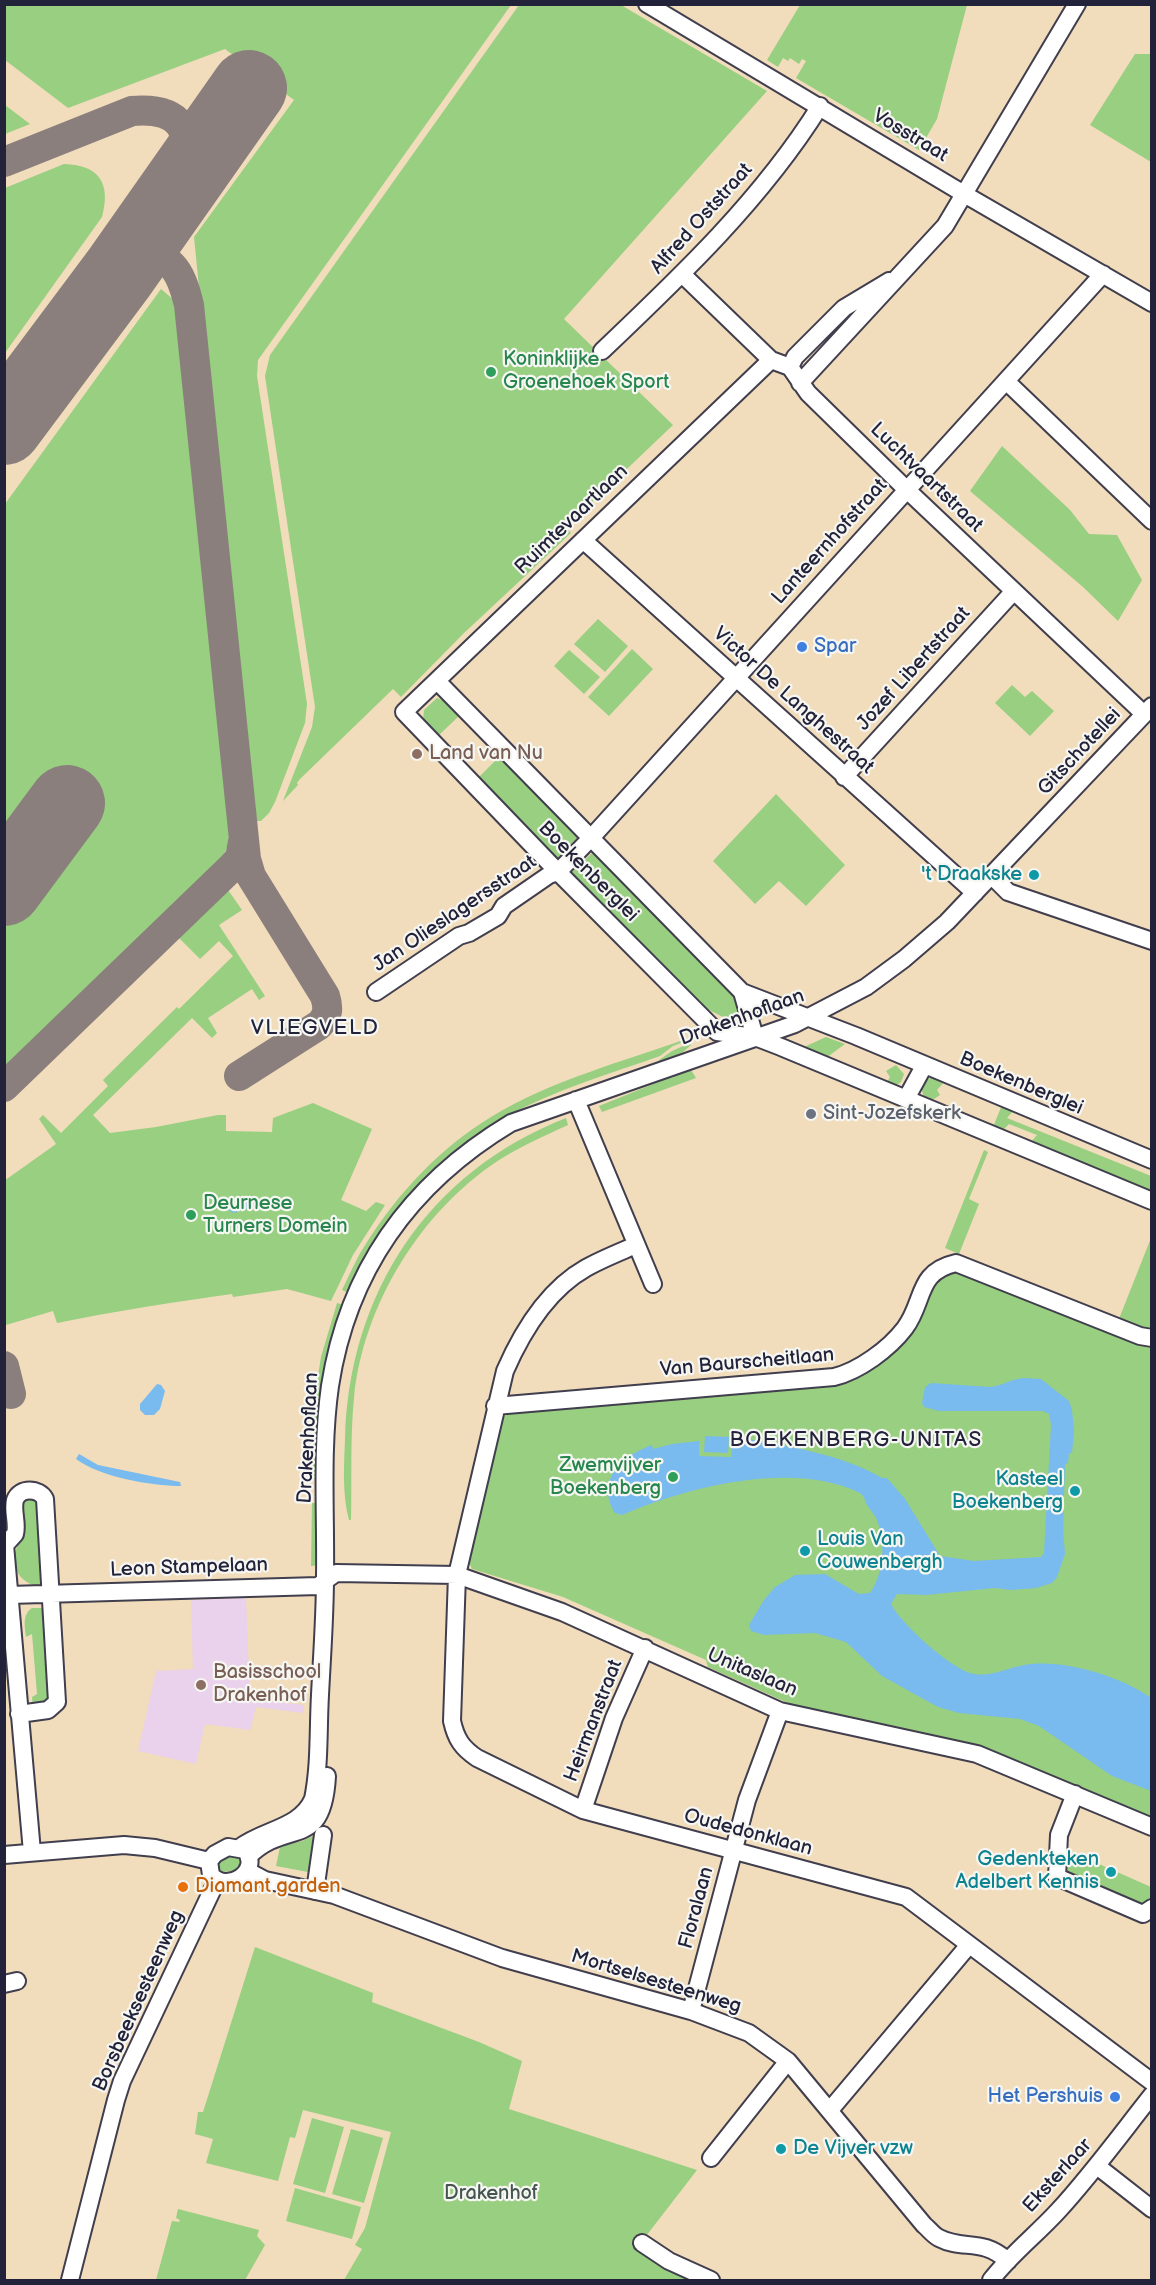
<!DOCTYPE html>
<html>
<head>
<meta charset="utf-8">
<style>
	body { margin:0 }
	#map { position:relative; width:1156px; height:2285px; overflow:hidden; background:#f1dcbc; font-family:"Balsamiq Sans",sans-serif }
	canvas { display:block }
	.frame { position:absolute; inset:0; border:6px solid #22223b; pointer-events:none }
</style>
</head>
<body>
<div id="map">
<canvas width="1156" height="2285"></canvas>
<div class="frame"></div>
</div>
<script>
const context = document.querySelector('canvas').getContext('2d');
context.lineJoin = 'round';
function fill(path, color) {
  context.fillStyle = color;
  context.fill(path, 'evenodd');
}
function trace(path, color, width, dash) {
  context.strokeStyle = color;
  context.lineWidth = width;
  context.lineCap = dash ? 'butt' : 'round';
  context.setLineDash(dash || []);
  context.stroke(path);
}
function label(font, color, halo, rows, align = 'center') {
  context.font = font + ' "Balsamiq Sans",sans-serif';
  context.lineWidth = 4.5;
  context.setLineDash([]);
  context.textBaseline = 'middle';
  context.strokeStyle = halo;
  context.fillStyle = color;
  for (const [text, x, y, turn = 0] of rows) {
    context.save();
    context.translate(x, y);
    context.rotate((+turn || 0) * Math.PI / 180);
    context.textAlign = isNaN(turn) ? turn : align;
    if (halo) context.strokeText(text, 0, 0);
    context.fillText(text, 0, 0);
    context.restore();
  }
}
const built = new Path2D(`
	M246,1598L250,1699L304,1705V1713L256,1707L250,1730L205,1724L196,1764L138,1751L156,1671L193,1669L191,1600Z`);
const green = new Path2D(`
	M4,5H511L258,360L257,376L307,704L305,723L275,802L269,813L261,821H256L251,813L194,237L294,100L225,49L68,108L5,60Z
	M519,5H621L767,91L564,319L673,425L566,527L571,533L463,634L401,697L393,689L300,779L297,783L298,785L283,801L312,727L315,707L265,376L270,355Z
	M800,5H967L937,119L919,150L796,78L806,61L802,59L799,64L790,58L788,61L783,58L778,67L767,60Z
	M1135,54H1151V162L1090,125Z
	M4,105H5L30,124L5,134Z
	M64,164C100,165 111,184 102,217L5,353V188Z
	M161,289L175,301L179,310L231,833C229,847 224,856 214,866L5,1075V504Z
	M1002,446L1070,510L1089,534L1117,535L1142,580L1118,621L1083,587L970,491Z
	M598,619L628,646L605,672L574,644Z
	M632,649L653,669L609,716L588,697Z
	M569,650L600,677L584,694L554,666Z
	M1012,685L1025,697L1032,691L1054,711L1030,736L995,703Z
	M437,698L447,702L460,715L438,736L423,720L424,710Z
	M500,756L579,836L557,859L478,778Z
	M776,794L845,865L806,906L779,881L755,904L713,861Z
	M594,851L728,988L736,1000L738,1012L727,1019L707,1009L704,1011L570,874Z
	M226,887L242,910L219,925L265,996L259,1000L252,989L208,1018L217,1033L212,1038L192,1018L93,1115L110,1133L156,1127L218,1115H226V1131L272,1132L273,1118L313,1103L372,1129L341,1200L366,1211L376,1202L385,1205L353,1255L331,1301L287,1289L233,1297L232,1294C175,1302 115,1311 57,1323L53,1311L6,1325L4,1181L56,1144L39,1119L43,1115L61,1133L108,1086L103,1080L104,1079L177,1007L179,1009L233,956L219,941L200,959L177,936Z
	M826,1037L845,1044L826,1058L804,1047Z
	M689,1038V1040L673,1046L660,1056C609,1074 555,1090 507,1116C464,1140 421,1177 392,1218C375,1241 362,1267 349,1293L342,1290C350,1274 357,1257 367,1242C399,1192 440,1148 491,1117C549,1081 625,1061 689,1038Z
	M690,1043L691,1045L683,1052L660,1064L659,1060L672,1051Z
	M896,1065L904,1074L901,1082L895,1086L887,1082L890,1077L886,1071Z
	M691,1070L696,1078L602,1112L599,1106L668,1078H673L671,1074Z
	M932,1077L945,1081L937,1090L940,1095L931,1101L925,1099L921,1088L925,1081Z
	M1002,1105L1014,1110L1007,1118L1151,1176V1192L1031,1142L1037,1135L1009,1124L1002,1131L993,1127Z
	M566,1118L568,1125C544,1136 521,1146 499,1160C421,1211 363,1305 354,1398C350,1438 352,1480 351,1520H349C342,1494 344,1466 345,1439C349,1293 428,1172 566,1118Z
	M984,1150L988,1152L969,1199L979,1204L959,1254L945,1248Z
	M1151,1238V1817L982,1746L790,1704L708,1667L706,1660L563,1597L472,1569L469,1562L501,1419L509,1413L867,1368L934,1279L957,1270L1113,1334Z
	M337,1303L344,1305L321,1479H313V1407L321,1357Z
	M24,1498H37L43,1587C25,1586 11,1572 15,1553C17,1545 21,1538 23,1531C26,1520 20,1509 24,1498Z
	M312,1503H320V1565L311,1566Z
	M32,1608H44L49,1698L47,1702L33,1707L32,1697L37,1694L32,1634L26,1637C25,1626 22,1615 32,1608Z
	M313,1836L308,1872L276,1866L280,1847L302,1841Z
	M1065,1849L1151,1887V1898L1144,1906L1063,1874Z
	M230,1856L240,1857L241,1865L234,1871L220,1872L218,1865L222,1859Z
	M255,1947L373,1993L372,2002L479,2042L522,2061L509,2109L697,2170L643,2240L693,2280H344L362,2249L355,2245L365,2228L391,2132L303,2110L295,2138L290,2137L278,2181L206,2163L213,2139L195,2134L198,2112H203Z
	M312,2118L344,2127L325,2193L293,2184Z
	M351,2129L383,2138L364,2203L332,2194Z
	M295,2188L361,2207L352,2239L286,2221Z
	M178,2209L259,2230L257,2236L265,2245L245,2280H156L172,2221L179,2222L180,2220L176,2218Z`);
const water = new Path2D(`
	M247,1197L251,1201L249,1208L233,1213L230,1211L231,1206L238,1205L242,1198Z
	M1023,1378L1041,1379L1069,1401L1072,1410L1074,1431L1072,1453H1069L1068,1463L1065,1464L1063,1530L1065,1554L1057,1577L1052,1583L1036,1588L1011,1590L995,1588L926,1595L897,1594L891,1604C900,1623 953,1671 974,1674C991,1677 1007,1668 1024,1665C1060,1658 1122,1676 1151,1698V1791L1112,1776L1039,1726L1020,1719L959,1713L938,1707L882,1676L846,1642L815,1633L764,1635L751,1631L749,1625L764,1600L775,1587L795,1575L825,1574L859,1594L870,1593C884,1573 886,1543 877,1520C875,1515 870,1510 867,1505C864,1499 865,1497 860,1493C793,1460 687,1487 622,1515L615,1513C595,1480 622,1456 652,1445L653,1449L672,1444L699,1441V1456L731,1457L733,1437L744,1438C790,1447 842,1454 882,1478H887L905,1499L940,1556L974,1561L1041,1557L1044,1553L1051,1425L1049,1414L1043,1411H939L924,1407L922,1403L925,1387L931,1383L990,1387C1002,1386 1011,1379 1023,1378Z
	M157,1384L161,1385L165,1391L160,1409L154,1415H145L140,1410V1404Z
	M705,1436L729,1437L728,1453L704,1452Z
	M79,1454L98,1465L180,1482L181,1486C151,1486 100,1477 76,1459Z`);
const taxiway = new Path2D(`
	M4,162L132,111C182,107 192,130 186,176
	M119,273L132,258C171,249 181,272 189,305L246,859L251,876L325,996C329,1009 328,1016 319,1025L239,1076
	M4,1087L233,866L240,858L243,842
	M4,1366L11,1394`);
const runway = new Path2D(`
	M4,427L119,273L249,88
	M4,888L67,803`);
const minor = new Path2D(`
	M647,4L964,194L1152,303
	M682,274L771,360L790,367L808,393L906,489L1144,714
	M602,351C681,276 762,199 820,106
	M771,360L404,712L558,872L717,1032L755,1037L781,1047L1152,1201
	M790,367L795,357L844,308L889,281
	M1006,381L1152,521
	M800,383L945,226L1077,4
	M583,540L975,893
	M437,681L742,992L856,1036L1152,1160
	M844,777L1014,591
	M992,876L1008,892L1152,941
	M376,992L459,936L469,933L498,916L504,906L549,875L558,872L590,839L1103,274
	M742,992L755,1037
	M906,1099L924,1066
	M576,1100L653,1284
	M636,1245C620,1252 602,1259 586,1268C547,1290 522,1332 505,1371L457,1575L452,1721C456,1739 462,1748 477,1758L583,1810L906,1897L1152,2082
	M495,1406L834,1377C859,1371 889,1349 905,1328C925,1301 916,1272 956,1263L1140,1336L1152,1338
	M5,1545L15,1534C18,1523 12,1511 15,1500C20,1487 39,1488 45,1499L57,1702L48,1710L19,1714
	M5,1545L32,1852
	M9,1595L318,1586L336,1573L457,1575L562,1612L780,1711L977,1754L1152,1827
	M1075,1794L1059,1835L1057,1877L1143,1914L1152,1908
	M583,1810L614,1718L645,1648
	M228,1847L245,1850C262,1871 227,1894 211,1875L209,1861L215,1854Z
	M239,1848C263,1829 300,1829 313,1799C320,1765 318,1729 320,1695C322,1655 325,1616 325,1577C326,1514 321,1449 330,1386C348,1270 411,1183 511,1123L795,1024L866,987L904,959L947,922L1152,706
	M4,1855L124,1845L155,1848L209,1861
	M249,1856C287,1818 323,1852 327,1776
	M248,1871L265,1880L334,1895L502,1958L691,2011L749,2033L788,2061L924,2225C929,2229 933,2235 939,2238C964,2251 981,2237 1008,2261
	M315,1891L323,1835
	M4,1984L17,1981
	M691,2011L747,1800L780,1711
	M830,2110L969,1945
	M711,2158L788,2061
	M1097,2166L1152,2209
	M642,2243L669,2261L711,2280
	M70,2280L116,2100L122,2081L217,1880
	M991,2280C1011,2254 1036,2235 1058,2211C1092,2174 1121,2134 1152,2095`);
const markers = [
	[491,372,6,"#2e9e5b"],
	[802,647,6,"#3f7fe0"],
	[417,754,6,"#8d6e63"],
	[1034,875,6,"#0f9aa8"],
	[811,1114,6,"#6b7280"],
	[191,1215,6,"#2e9e5b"],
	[673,1477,6,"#2e9e5b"],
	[1075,1491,6,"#0f9aa8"],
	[805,1551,6,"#0f9aa8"],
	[201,1685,6,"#8d6e63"],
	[1111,1872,6,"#0f9aa8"],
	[183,1887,6,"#e8710a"],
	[1115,2097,6,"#3f7fe0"],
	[781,2149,6,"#0f9aa8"]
];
const streetNames = [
	["Vosstraat",910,136,31],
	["Alfred Oststraat",702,219,-48],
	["Luchtvaartstraat",926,478,44],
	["Ruimtevaartlaan",572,520,-44],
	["Lanteernhofstraat",830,542,-48],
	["Jozef Libertstraat",914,669,-48],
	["Victor De Langhestraat",793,701,42],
	["Gitschotellei",1080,752,-47],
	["Boekenberglei",588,872,45],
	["Jan Olieslagersstraat",455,914,-34],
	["Drakenhoflaan",742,1018,-20],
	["Boekenberglei",1021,1084,23],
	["Van Baurscheitlaan",747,1363,-5],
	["Drakenhoflaan",309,1438,-87],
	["Leon Stampelaan",189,1568,-2],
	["Unitaslaan",752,1673,23],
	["Heirmanstraat",594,1721,-69],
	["Oudedonklaan",748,1833,15],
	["Floralaan",697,1908,-75],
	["Mortselsesteenweg",656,1982,17],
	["Borsbeeksesteenweg",139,2001,-66],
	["Eksterlaar",1058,2176,-48]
];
const leisureNames = [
	["Koninklijke",503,360],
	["Groenehoek Sport",503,383],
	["Deurnese",203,1204],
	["Turners Domein",203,1227],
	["Zwemvijver",661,1466,"right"],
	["Boekenberg",661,1489,"right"]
];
const shopNames = [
	["Spar",814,647],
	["Het Pershuis",1103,2097,"right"]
];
const educationNames = [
	["Land van Nu",429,754],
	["Basisschool",213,1673],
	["Drakenhof",213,1696]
];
const cultureNames = [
	["'t Draakske",1022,875],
	["Kasteel",1063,1480],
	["Boekenberg",1063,1503],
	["Louis Van",817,1540,"left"],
	["Couwenbergh",817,1563,"left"],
	["Gedenkteken",1099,1860],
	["Adelbert Kennis",1099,1883],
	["De Vijver vzw",793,2149,"left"]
];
const worshipNames = [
	["Sint-Jozefskerk",823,1114]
];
const foodNames = [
	["Diamant garden",195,1887]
];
const parkNames = [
	["Drakenhof",491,2194]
];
const neighbourhoodNames = [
	["VLIEGVELD",315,1029],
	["BOEKENBERG-UNITAS",856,1441]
];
fill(built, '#ead1ec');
fill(green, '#98cf81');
fill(water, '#79bbee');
trace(taxiway, '#8a7f7c', 30);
trace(runway, '#8a7f7c', 76);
trace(minor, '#413e4e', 20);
trace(minor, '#fff', 16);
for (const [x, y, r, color] of markers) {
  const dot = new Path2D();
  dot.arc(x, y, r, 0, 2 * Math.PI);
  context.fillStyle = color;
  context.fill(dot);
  trace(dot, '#f6f6f2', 2);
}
label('20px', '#22223b', '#f6f6f2', streetNames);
label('20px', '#27864d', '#f6f6f2', leisureNames, 'left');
label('20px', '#366cbe', '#f6f6f2', shopNames, 'left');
label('20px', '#785e54', '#f6f6f2', educationNames, 'left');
label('20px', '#0d838f', '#f6f6f2', cultureNames, 'right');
label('20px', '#5b616d', '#f6f6f2', worshipNames, 'left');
label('20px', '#c56008', '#f6f6f2', foodNames, 'left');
label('20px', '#455650', '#f6f6f2', parkNames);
context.letterSpacing = '1.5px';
label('21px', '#22223b', '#f6f6f2', neighbourhoodNames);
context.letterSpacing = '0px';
</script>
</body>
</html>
